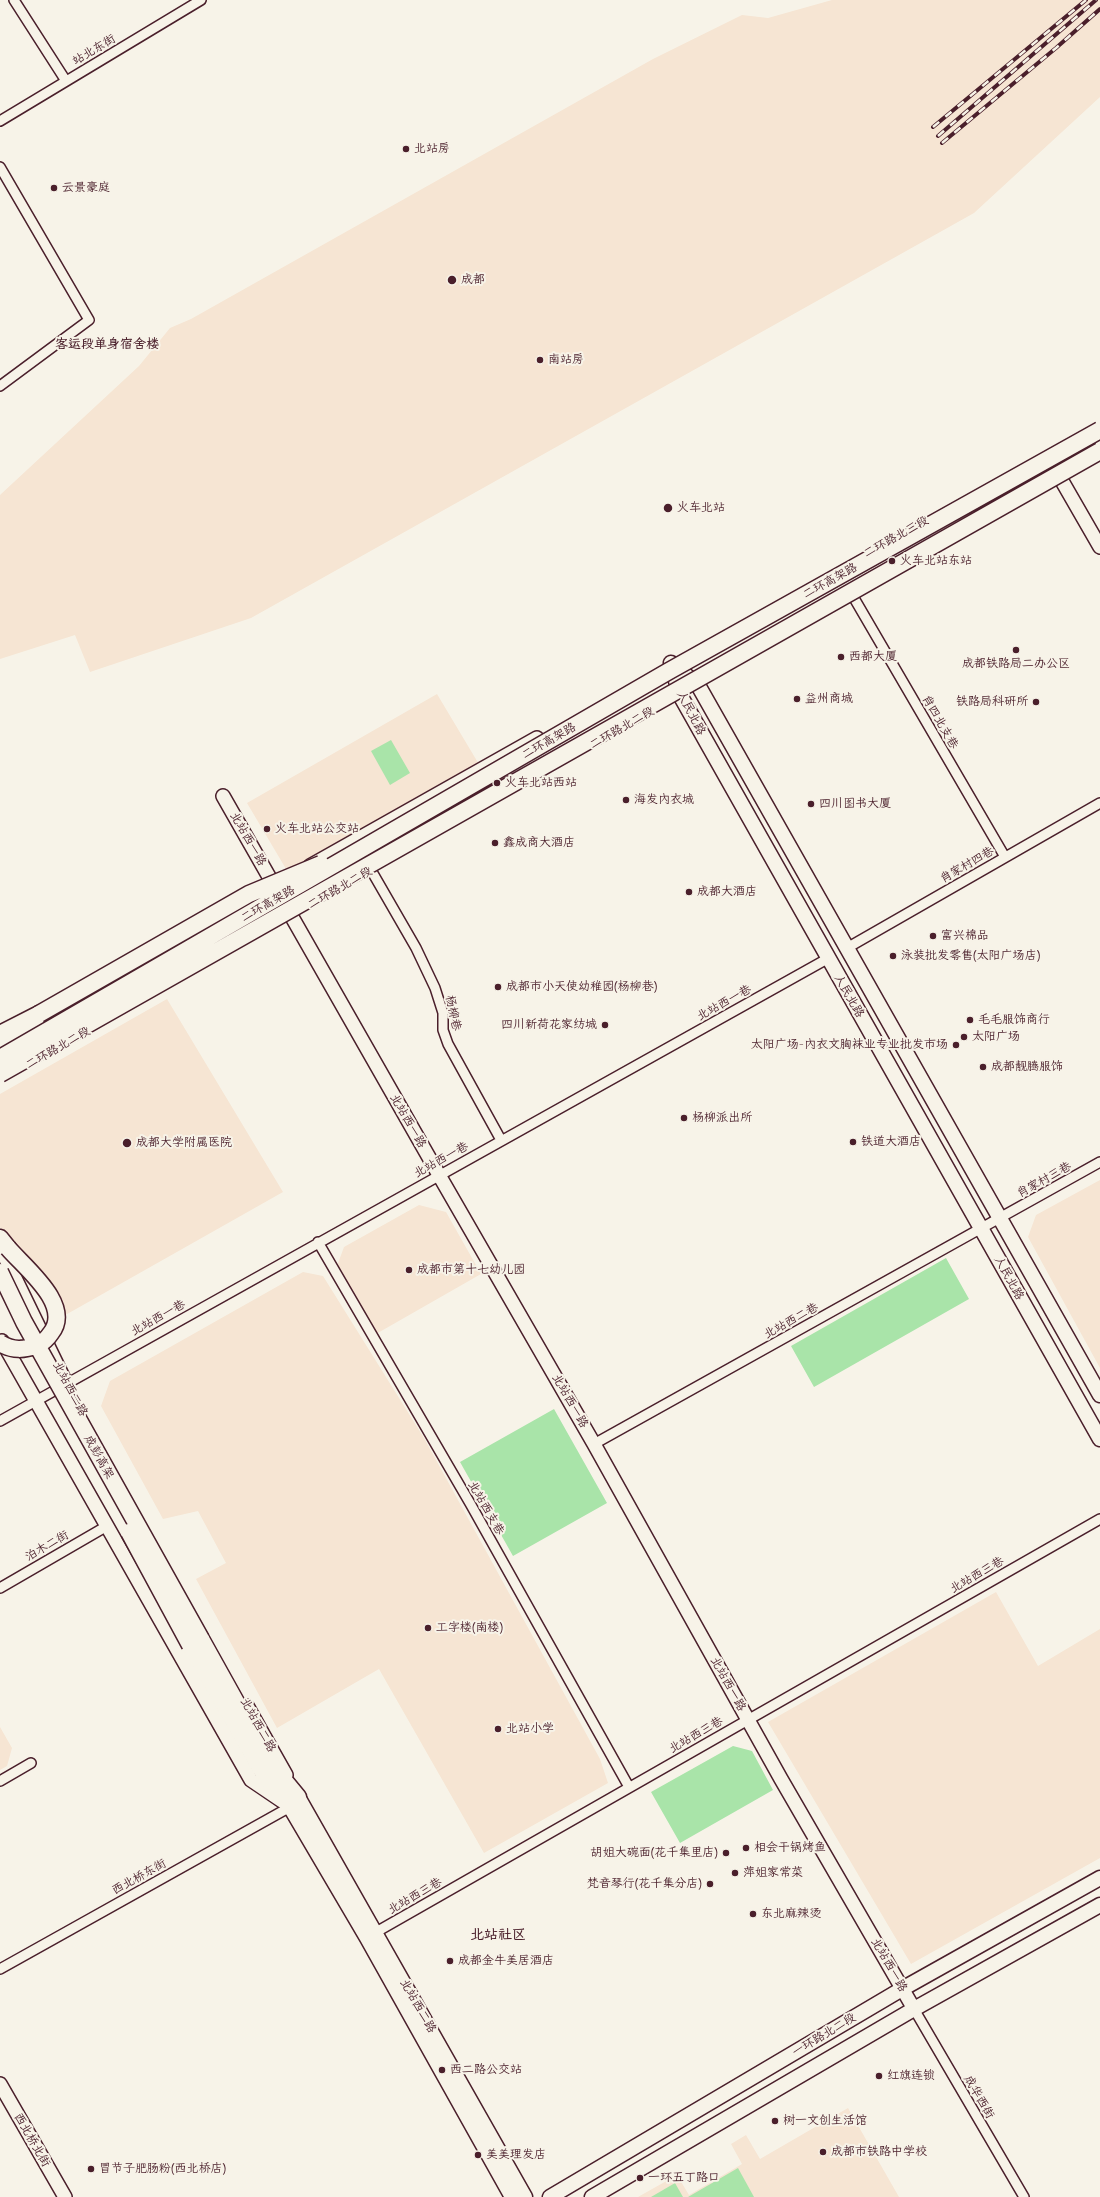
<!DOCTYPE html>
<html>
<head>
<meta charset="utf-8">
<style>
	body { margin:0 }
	canvas { display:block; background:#f7f3e8 }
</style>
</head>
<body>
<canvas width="1100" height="2197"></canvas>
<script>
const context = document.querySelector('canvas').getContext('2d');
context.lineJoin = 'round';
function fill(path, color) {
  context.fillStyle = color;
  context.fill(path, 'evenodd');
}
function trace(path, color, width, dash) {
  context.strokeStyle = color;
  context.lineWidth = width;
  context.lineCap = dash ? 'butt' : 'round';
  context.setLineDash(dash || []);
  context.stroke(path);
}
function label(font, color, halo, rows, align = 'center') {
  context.font = font + ' Delius,"LXGW WenKai TC",sans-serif';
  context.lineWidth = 4;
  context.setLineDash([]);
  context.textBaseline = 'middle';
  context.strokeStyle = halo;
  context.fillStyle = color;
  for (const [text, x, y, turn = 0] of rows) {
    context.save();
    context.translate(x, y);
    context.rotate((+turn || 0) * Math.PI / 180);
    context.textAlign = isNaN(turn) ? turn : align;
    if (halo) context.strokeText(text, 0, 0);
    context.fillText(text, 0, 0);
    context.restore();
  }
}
const built = new Path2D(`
	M832,0H1100V97L974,213L251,618L90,672L75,635L0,659V495L139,366L170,328L191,319L653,59L742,15L768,18Z
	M437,694L480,766L289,874L247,803Z
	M167,999L283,1192L53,1322L0,1227V1094Z
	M1100,1180V1368L1028,1237L1036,1215Z
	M419,1205L446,1212L481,1274L376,1334L337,1266L344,1247Z
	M303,1272L323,1276L424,1438L600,1759L608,1783L484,1853L379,1669L277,1728L196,1579L226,1563L220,1552L198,1511L163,1519L101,1406L110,1381Z
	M996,1592L1038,1666L1100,1629V1858L911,1964L768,1722Z
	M0,1727L12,1748L7,1766L0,1770Z
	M848,2108L899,2197H638L677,2175L689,2195L742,2164L731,2144L746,2135L760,2159Z`);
const green = new Path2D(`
	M391,740L410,773L390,785L371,751Z
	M946,1258L969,1299L814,1387L791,1346Z
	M554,1409L607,1503L513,1556L460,1462Z
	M733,1746L752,1751L773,1790L680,1843L651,1792Z
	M738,2168L754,2197H688Z
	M675,2183L683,2197H651Z`);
const street = new Path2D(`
	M14,0L66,81
	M0,121L201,0
	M0,167L89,320L0,386
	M854,598L1005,857
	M371,870L416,948L435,988L443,1013V1030L448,1044L501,1140
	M847,948L1100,803
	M318,1242L471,1505L629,1787
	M0,1421L827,959
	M594,1444L1100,1162
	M0,1588L107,1526
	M0,1781L31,1763
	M371,1935L1100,1519
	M0,1969L290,1807
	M914,2009L1024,2197`);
const secondary = new Path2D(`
	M1062,481L1100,547
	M223,796L439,1175L594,1444L781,1779L914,2009
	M310,866L537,738
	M0,1045L46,1019
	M0,1247L64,1379
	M2,1341L251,1780L282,1801
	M247,1706L286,1775
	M0,2084L65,2197`);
const primary = new Path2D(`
	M671,663L680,695L1100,1439
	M671,663L698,685L1100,1395
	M298,1797L525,2197
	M290,1807L367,1938L512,2197
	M550,2197L902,1989L1100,1878
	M592,2197L914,2009L1100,1905`);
const highway = new Path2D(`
	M0,1034L39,1014
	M0,1238L8,1248
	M201,1639L270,1763L298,1797
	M190,1645L260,1768L290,1807`);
const rail = new Path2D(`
	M933,127L1086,0
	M938,136L1096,0
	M942,143L1056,48L1100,9`);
const highwayBridge = new Path2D(`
	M39,1014L249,894L321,864
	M0,1058L669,671L1100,430
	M0,1074L1100,451
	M0,1272L24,1322L201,1639
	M0,1343C13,1351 24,1350 38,1345C44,1342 47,1339 51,1333C73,1305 25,1268 8,1248
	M129,1532L190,1645`);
const markers = [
	[406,149,4,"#4a1f2b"],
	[54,188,4,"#4a1f2b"],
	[452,280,5,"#4a1f2b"],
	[540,360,4,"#4a1f2b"],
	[668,508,5,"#4a1f2b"],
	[892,561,4,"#4a1f2b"],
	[1016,650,4,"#4a1f2b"],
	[841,657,4,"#4a1f2b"],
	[797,699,4,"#4a1f2b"],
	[1036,702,4,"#4a1f2b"],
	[497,783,4,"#4a1f2b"],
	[626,800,4,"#4a1f2b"],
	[811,804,4,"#4a1f2b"],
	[267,829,4,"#4a1f2b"],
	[495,843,4,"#4a1f2b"],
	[689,892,4,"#4a1f2b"],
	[933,936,4,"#4a1f2b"],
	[893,956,4,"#4a1f2b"],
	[498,987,4,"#4a1f2b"],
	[970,1020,4,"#4a1f2b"],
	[605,1025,4,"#4a1f2b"],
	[964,1037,4,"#4a1f2b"],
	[956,1045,4,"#4a1f2b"],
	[983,1067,4,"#4a1f2b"],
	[684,1118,4,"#4a1f2b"],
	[853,1142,4,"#4a1f2b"],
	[127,1143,5,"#4a1f2b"],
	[409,1270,4,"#4a1f2b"],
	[428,1628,4,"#4a1f2b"],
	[498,1729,4,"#4a1f2b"],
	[746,1848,4,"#4a1f2b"],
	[726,1853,4,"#4a1f2b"],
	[735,1873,4,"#4a1f2b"],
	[710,1884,4,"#4a1f2b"],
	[753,1914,4,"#4a1f2b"],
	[450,1961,4,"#4a1f2b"],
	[442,2070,4,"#4a1f2b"],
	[879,2076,4,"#4a1f2b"],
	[775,2121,4,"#4a1f2b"],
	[823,2152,4,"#4a1f2b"],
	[478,2155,4,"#4a1f2b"],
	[91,2169,4,"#4a1f2b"],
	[640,2178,4,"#4a1f2b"]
];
const streetNames = [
	["站北东街",94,50,-31],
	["二环路北三段",896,537,-29],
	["二环高架路",830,581,-29],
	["人民北路",691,713,63],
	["肖四北支巷",940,722,60],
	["二环路北二段",622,728,-30],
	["二环高架路",549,741,-30],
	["北站西一路",248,839,60],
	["肖家村四巷",967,865,-30],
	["二环路北二段",340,888,-30],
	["二环高架路",268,904,-30],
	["人民北路",849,996,60],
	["北站西一巷",724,1003,-29],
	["杨柳巷",453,1013,78],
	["二环路北二段",58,1048,-30],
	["北站西一路",408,1121,60],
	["北站西一巷",441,1160,-29],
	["肖家村三巷",1044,1180,-29],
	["人民北路",1009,1278,61],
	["北站西一巷",158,1318,-29],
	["北站西二巷",791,1321,-29],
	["北站西二路",70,1389,62],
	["北站西一路",570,1401,60],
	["成彭高架",99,1457,61],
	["北站西支巷",486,1508,60],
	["泊木二街",47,1546,-30],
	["北站西三巷",977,1575,-30],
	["北站西一路",728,1684,61],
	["北站西二路",258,1725,61],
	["北站西三巷",696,1735,-30],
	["西北桥东街",139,1877,-29],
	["北站西三巷",415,1896,-30],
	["北站西一路",889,1965,60],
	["北站西二路",418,2006,60],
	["一环路北二段",824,2035,-31],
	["成华西街",979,2097,60],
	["西北桥北街",32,2140,60]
];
const poiNames = [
	["北站房",414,149],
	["云景豪庭",62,188],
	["成都",461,280],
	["南站房",548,360],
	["火车北站",677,508],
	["火车北站东站",900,561],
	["西都大厦",849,657],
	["成都铁路局二办公区",1016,664,"center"],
	["益州商城",805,699],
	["铁路局科研所",1028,702,"right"],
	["火车北站西站",505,783],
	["海发内衣城",634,800],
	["四川图书大厦",819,804],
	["火车北站公交站",275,829],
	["鑫成商大酒店",503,843],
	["成都大酒店",697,892],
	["富兴棉品",941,936],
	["泳装批发零售(太阳广场店)",901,956],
	["成都市小天使幼稚园(杨柳巷)",506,987],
	["毛毛服饰商行",978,1020],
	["四川新荷花家纺城",597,1025,"right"],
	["太阳广场",972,1037],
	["太阳广场-内衣文胸袜业专业批发市场",948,1045,"right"],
	["成都靓腾服饰",991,1067],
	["杨柳派出所",692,1118],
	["铁道大酒店",861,1142],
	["成都大学附属医院",136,1143],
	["成都市第十七幼儿园",417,1270],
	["工字楼(南楼)",436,1628],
	["北站小学",506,1729],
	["相会干锅烤鱼",754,1848],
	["胡姐大碗面(花千集里店)",718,1853,"right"],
	["萍姐家常菜",743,1873],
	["梵音琴行(花千集分店)",702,1884,"right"],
	["东北麻辣烫",761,1914],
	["成都金牛美居酒店",458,1961],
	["西二路公交站",450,2070],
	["红旗连锁",887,2076],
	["树一文创生活馆",783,2121],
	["成都市铁路中学校",831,2152],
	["美美理发店",486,2155],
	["冒节子肥肠粉(西北桥店)",99,2169],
	["一环五丁路口",648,2178]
];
const neighbourhoodNames = [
	["客运段单身宿舍楼",107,344]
];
const quarterNames = [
	["北站社区",498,1935]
];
fill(built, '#f6e5d3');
fill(green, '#a9e4a9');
trace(street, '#4a1f2b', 12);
trace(secondary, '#4a1f2b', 16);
trace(primary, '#4a1f2b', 17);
trace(highway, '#4a1f2b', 19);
trace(street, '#f7f3e8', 9);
trace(secondary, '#f7f3e8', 13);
trace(primary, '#f7f3e8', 14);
trace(highway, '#f7f3e8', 16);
trace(rail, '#4a1f2b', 4);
trace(rail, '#f7f3e8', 2.5, [8]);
trace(highwayBridge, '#4a1f2b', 19, []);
trace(highwayBridge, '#f7f3e8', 16);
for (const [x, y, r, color] of markers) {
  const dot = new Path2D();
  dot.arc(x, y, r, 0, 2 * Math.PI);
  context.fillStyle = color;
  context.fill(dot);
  trace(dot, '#f7f3e8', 1.5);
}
label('12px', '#4a1f2b', '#f7f3e8', streetNames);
label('12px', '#4a1f2b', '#f7f3e8', poiNames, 'left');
label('bold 13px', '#4a1f2b', '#f7f3e8', neighbourhoodNames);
label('bold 14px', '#4a1f2b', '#f7f3e8', quarterNames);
</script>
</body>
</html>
